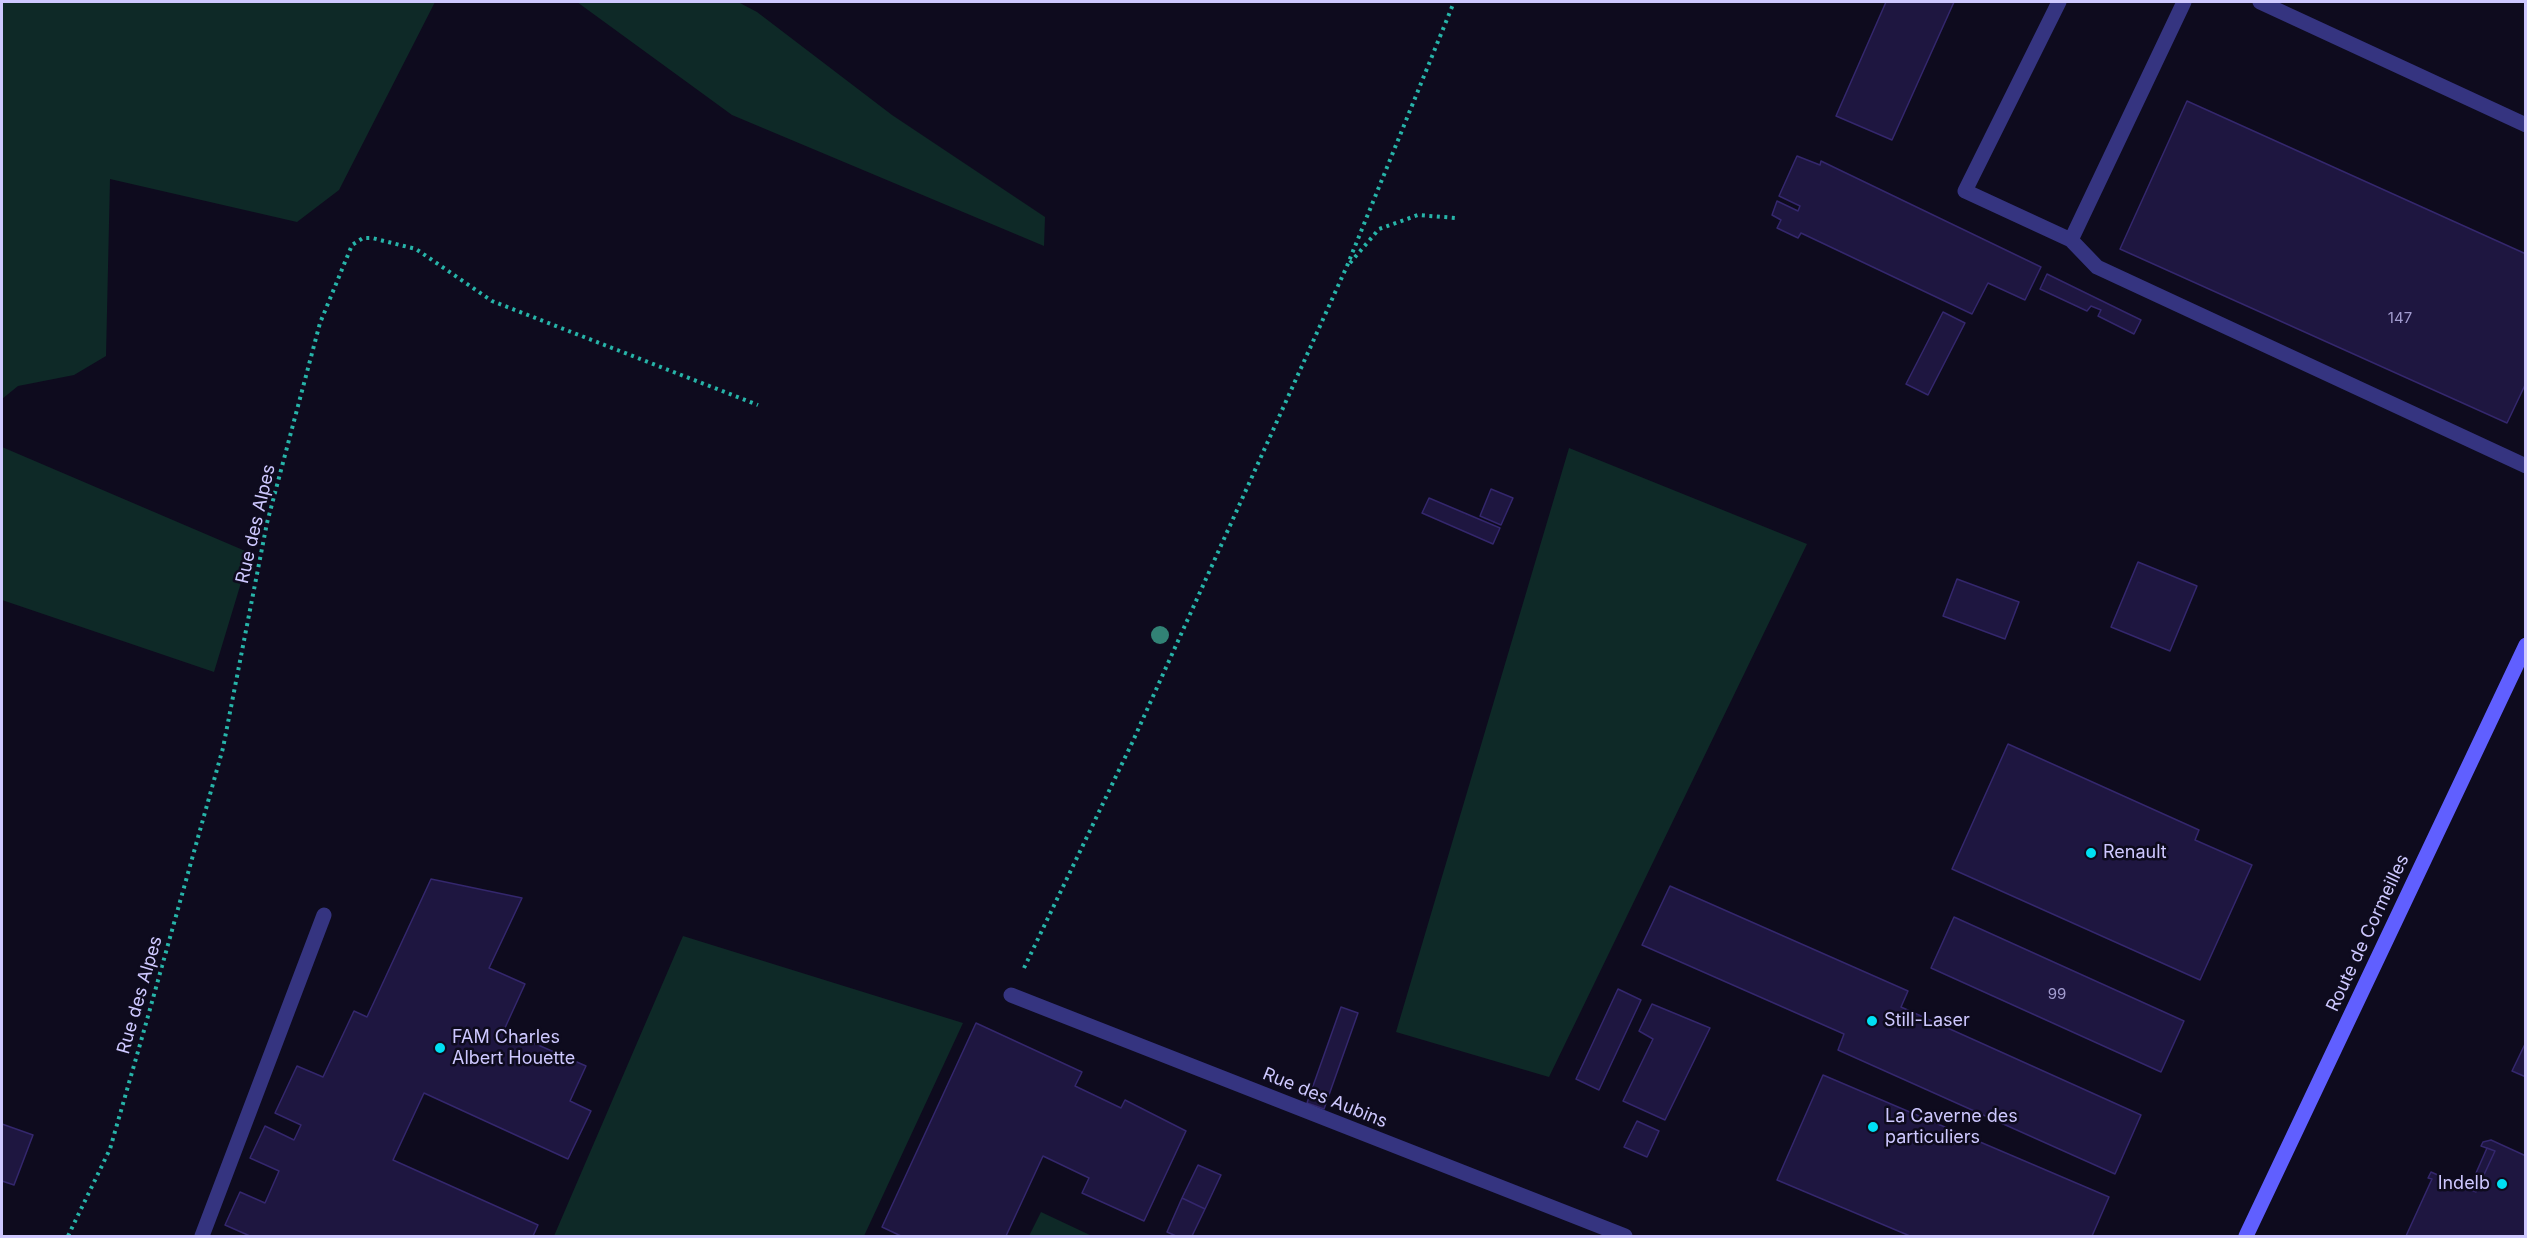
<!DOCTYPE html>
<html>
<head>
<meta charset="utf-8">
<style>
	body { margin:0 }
	#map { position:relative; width:2527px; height:1238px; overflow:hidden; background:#0e0b1e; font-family:Inter,sans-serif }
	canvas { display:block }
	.frame { position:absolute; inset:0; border:3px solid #cec8ff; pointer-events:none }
</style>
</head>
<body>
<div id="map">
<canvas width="2527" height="1238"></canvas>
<div class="frame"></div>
</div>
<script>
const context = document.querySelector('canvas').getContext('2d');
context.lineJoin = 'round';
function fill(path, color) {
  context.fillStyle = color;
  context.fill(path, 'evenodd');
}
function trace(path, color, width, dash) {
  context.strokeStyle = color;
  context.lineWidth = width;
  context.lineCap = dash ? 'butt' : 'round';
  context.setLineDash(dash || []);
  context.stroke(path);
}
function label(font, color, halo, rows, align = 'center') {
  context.font = font + ' Inter,sans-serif';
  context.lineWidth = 5;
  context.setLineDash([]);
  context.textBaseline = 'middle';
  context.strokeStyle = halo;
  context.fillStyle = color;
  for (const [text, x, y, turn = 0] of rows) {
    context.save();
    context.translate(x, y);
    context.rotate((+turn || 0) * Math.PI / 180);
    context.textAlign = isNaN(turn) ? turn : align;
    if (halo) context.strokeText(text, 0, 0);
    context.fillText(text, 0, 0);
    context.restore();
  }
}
const green = new Path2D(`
	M2,2H435L339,190L297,222L110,179L106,356L74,375L18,386L2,399Z
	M577,2H738L757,12L892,115L1045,217L1044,246L732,115Z
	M2,447L250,553L214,672L2,600Z
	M1569,448L1807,544L1549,1077L1396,1032Z
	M683,936L963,1023L864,1236H554Z
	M1041,1212L1092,1236H1029Z`);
const building = new Path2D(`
	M1886,2H1954L1892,140L1836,116Z
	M2187,101L2526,254V383L2507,423L2120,249Z
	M1797,156L1820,165L1821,161L2041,267L2025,300L1988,283L1972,314L1801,233L1798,238L1777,228L1781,220L1772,215L1777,201L1798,211L1800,206L1779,196Z
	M2047,274L2141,320L2134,334L2098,316L2101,310L2091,306L2087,311L2040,289Z
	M1943,312L1965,323L1928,395L1906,384Z
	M1491,489L1513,498L1501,525L1480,516Z
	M1429,498L1500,528L1493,544L1422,513Z
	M2138,562L2197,586L2170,651L2111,627Z
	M1957,579L2019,602L2005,639L1943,616Z
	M2008,744L2199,830L2195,840L2252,865L2200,980L1952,869Z
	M431,879L522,898L489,968L525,984L504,1030L586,1066L570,1101L591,1111L568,1159L424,1093L393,1160L538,1225L533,1236H250L225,1225L240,1192L265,1203L279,1171L250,1158L265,1126L294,1140L301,1125L275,1113L297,1066L323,1077L354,1011L367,1017Z
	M1670,886L1908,991L1901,1007L2141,1115L2115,1174L1838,1050L1844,1034L1642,945Z
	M1954,917L2184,1021L2161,1072L1931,968Z
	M1618,989L1641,1000L1599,1090L1576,1079Z
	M1652,1004L1710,1028L1665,1120L1623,1101L1653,1039L1639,1031Z
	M1341,1007L1358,1013L1324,1109L1307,1103Z
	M976,1023L1082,1072L1075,1086L1121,1108L1125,1100L1186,1131L1144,1221L1082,1193L1089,1178L1043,1156L1006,1236H901L882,1227Z
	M2526,1042V1077L2512,1071Z
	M1823,1075L2109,1197L2092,1236H1910L1777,1180Z
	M1637,1121L1659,1131L1647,1157L1624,1147Z
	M2,1124L33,1135L14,1185L2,1181Z
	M2491,1140L2526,1156V1236H2406L2432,1179L2428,1178L2431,1172L2476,1192L2495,1151L2481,1146L2483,1142Z
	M2487,1148L2495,1151L2476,1192L2469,1189Z
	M1198,1165L1221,1175L1205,1209L1182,1198Z
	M1182,1198L1205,1209L1192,1236H1176L1167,1232Z`);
const path = new Path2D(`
	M1350,263L1379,229L1418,215L1456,218
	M1024,968L1132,743L1347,266L1454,2
	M68,1236L110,1149L143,1034L223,748L267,523L320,323L352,245L363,238H372L416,249L492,301L758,405`);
const service = new Path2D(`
	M2059,2L1965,191L2071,240L2184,2
	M2260,2L2526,125
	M2071,240L2097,267L2526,466
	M202,1236L324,915`);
const minor = new Path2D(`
	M1011,995L1625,1236`);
const secondary = new Path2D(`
	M2246,1236L2526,645`);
const trees = [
	[1160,635]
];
const markers = [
	[2091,853,6,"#00e0f3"],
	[1872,1021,6,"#00e0f3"],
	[440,1048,6,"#00e0f3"],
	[1873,1127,6,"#00e0f3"],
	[2502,1184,6,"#00e0f3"]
];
const numberNames = [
	["147",2400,318],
	["99",2057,994]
];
const streetNames = [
	["Rue des Alpes",256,524,-77],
	["Route de Cormeilles",2368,933,-65],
	["Rue des Alpes",140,995,-74],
	["Rue des Aubins",1325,1098,22]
];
const poiNames = [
	["Renault",2103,853],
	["Still-Laser",1884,1021],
	["FAM Charles",452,1038],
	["Albert Houette",452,1059],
	["La Caverne des",1885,1117],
	["particuliers",1885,1138],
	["Indelb",2490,1184,"right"]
];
fill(green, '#0e2927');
fill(building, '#1e1640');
trace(building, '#34276d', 1.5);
trace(path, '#27b4a9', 4, [3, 4.5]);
trace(service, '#353480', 15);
trace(minor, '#353480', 15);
trace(secondary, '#605fff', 15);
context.fillStyle = '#328275';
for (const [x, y] of trees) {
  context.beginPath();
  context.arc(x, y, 9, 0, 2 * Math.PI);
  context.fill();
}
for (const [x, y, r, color] of markers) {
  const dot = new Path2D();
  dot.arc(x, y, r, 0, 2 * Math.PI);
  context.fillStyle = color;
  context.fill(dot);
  trace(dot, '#0e0b1e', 2);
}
label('15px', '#a29ccf', null, numberNames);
label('18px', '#cec8ff', '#0e0b1e', streetNames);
label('18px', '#cec8ff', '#0e0b1e', poiNames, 'left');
</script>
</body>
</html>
